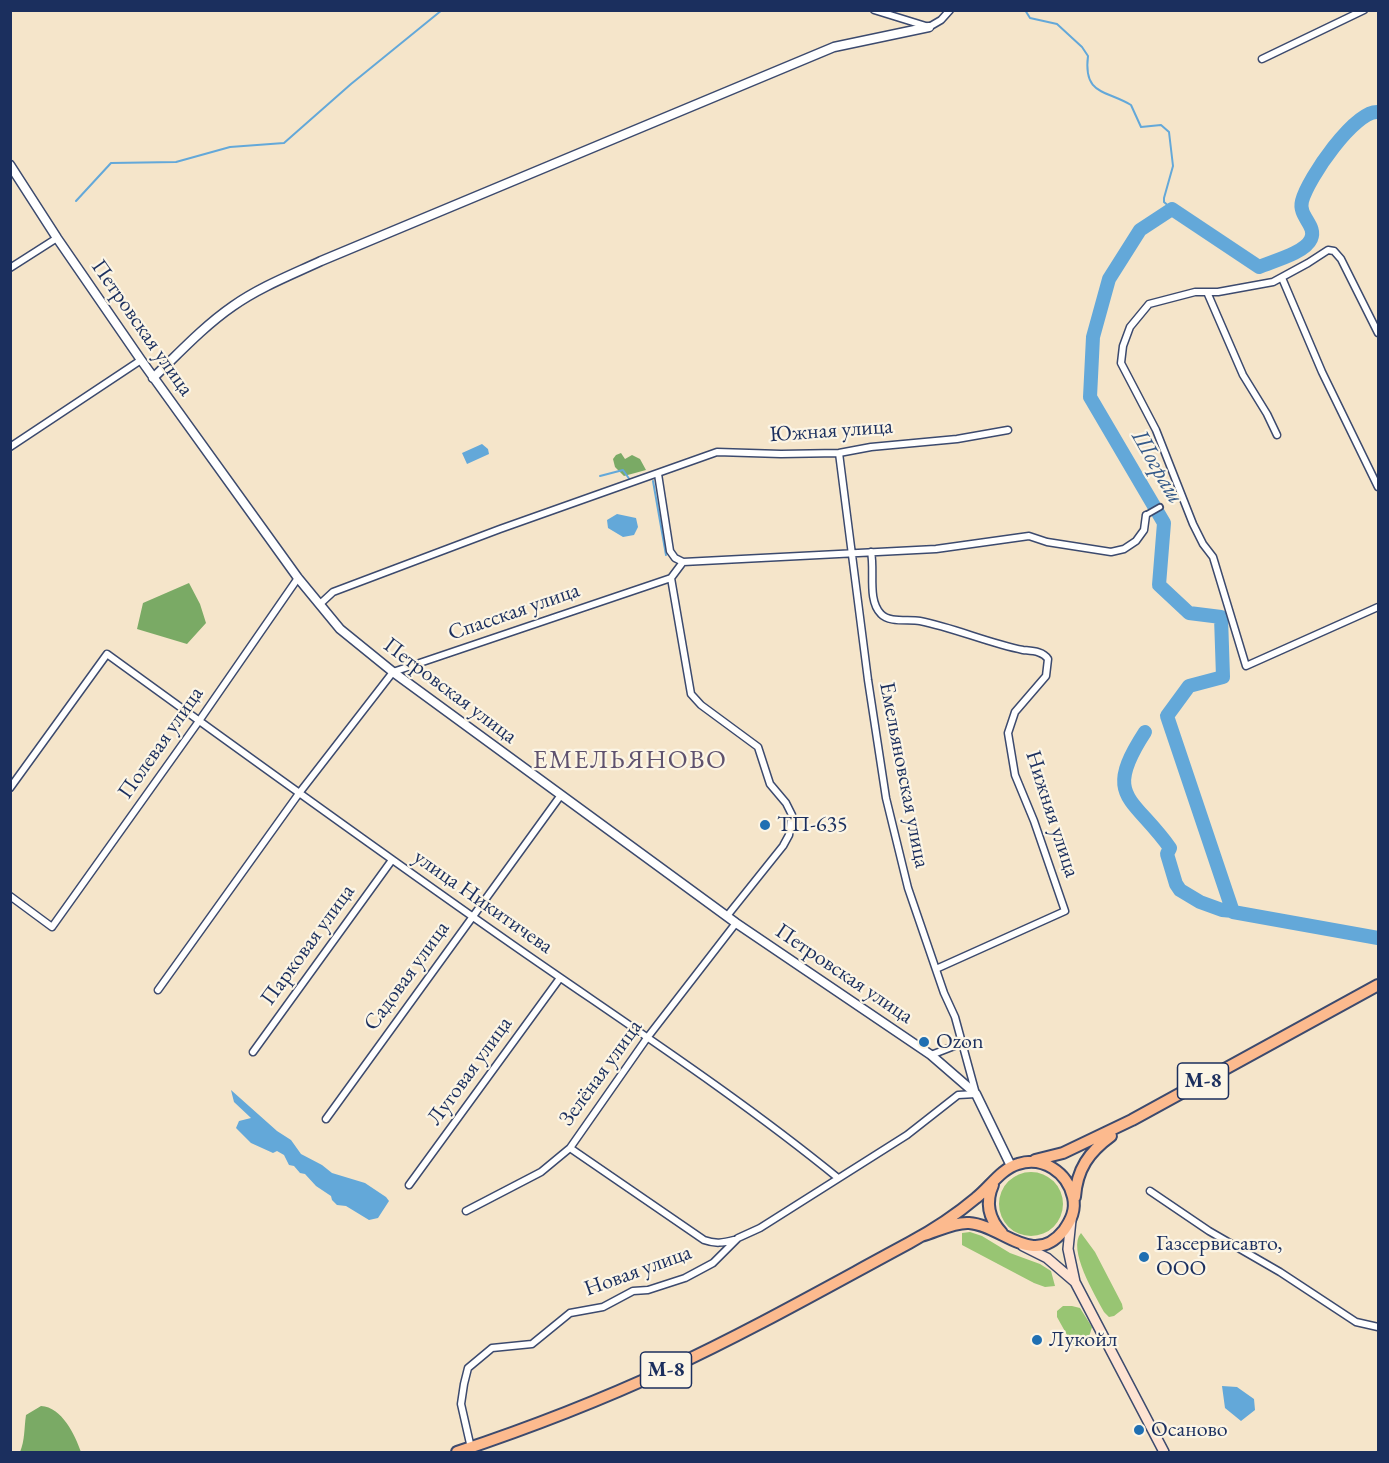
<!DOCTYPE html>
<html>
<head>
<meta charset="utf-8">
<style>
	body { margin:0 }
	#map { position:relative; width:1389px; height:1463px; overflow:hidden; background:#f5e5ca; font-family:"EB Garamond",serif }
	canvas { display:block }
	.frame { position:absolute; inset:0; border:12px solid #1b2f5e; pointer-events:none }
</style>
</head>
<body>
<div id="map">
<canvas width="1389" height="1463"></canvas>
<div class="frame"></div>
</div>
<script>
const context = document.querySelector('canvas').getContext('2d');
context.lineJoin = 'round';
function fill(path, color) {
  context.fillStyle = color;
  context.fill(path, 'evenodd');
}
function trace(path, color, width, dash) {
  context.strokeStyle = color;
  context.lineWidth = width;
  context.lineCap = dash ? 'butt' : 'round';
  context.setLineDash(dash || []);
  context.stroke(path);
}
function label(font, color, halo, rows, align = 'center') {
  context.font = font + ' "EB Garamond",serif';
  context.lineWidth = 4.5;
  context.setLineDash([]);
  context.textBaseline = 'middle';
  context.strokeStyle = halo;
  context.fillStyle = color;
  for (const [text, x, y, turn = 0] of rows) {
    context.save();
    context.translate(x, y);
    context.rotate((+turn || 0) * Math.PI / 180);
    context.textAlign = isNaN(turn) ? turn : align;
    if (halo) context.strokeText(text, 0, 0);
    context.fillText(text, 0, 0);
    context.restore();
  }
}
const green = new Path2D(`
	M999 1204a32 32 0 1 1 64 0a32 32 0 1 1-64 0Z
	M970,1232L982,1236L1010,1253L1040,1264L1051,1271L1055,1286L1045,1287L1034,1283L962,1245V1233Z
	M1081,1233L1095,1252L1122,1304L1123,1309L1114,1316L1109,1317L1104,1312C1095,1295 1067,1249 1081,1233Z
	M1063,1306H1072L1080,1308L1092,1327L1089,1337L1080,1347L1074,1346L1072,1344L1057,1317V1311Z`);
const forest = new Path2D(`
	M621,453L625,459L632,455L640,459L646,470L624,476L615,467L613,459L616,455Z
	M189,583L200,604L206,623L187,644L137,629L143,603Z
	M41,1406C62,1407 75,1435 81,1452H20C25,1440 24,1429 26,1415Z`);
const water = new Path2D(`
	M482,444L488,449L489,454L467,464L462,453Z
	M617,514L636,518L638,527L634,535L623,537L608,528L607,520Z
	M231,1090L277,1131L291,1140L301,1154L322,1165L332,1173L365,1183L386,1197L389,1201L378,1218L369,1220L346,1206L337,1205L332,1200L331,1196L316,1186L305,1174L300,1173L294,1166L289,1165L284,1155L277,1151L273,1153L251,1143L236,1128L239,1121L251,1118L234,1102Z
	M1222,1386L1237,1387L1254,1399L1255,1410L1241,1421L1225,1408Z`);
const stream = new Path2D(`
	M1025,10L1030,18L1057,24L1082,47L1088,56C1083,95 1106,90 1131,105L1141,127L1161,125L1169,132L1173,166L1164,198V202L1172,209
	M76,201L111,163L176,162L230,147L284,143L351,84L442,10
	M600,476L623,470L630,480
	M653,481L666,555`);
const river = new Path2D(`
	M1378,112C1355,110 1308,178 1302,201C1298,217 1317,225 1311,239C1305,253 1273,261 1259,267L1172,209L1140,230L1109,279L1093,337L1090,397L1164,523L1159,585L1189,613L1221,617L1223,677L1189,686L1167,716L1233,912L1378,938
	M1145,732C1102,798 1133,796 1170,848L1167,854L1176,884L1180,890L1200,902L1222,910L1233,911`);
const pedestrian = new Path2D(`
	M1146,515L1160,507`);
const minor = new Path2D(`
	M874,10L929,27L941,20L950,10
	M1262,59L1364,10
	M10,268L57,238
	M1282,278L1322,372L1378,487
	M1207,292L1243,375L1267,414L1277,435
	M1378,333L1341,259L1334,251L1328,250L1308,263L1273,282L1218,292H1195L1149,304L1130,327L1123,346L1121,363L1156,430L1193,524L1203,544L1213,557L1246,666L1378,607
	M10,447L141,360
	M658,474L670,551L675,558L683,562
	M871,552C875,571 867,600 881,614C889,623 909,619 920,621C955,628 988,643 1023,650C1032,651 1043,651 1048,659L1046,676L1015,712L1008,733L1015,775L1034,821L1065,911L936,969
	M671,578L691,694L701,705L758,747L770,784L786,803L792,815L789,835L783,846L727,916
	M320,604L333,592L500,529L717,452L781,454L839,453L871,447L957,439L1008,430
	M10,788L107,654C242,752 377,850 513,945C622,1021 735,1094 838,1178
	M10,896L52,927L199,721L298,578
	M158,990L300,792L393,672L671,578L683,562L936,549L1029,536L1047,542L1111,552L1124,549L1136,541L1144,530L1146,515
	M253,1052L392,860
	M931,1055L962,1043
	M326,1119L561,795
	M570,1148L704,1240C715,1244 723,1243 734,1240
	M409,1185L560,978
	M1150,1191L1209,1231L1280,1272L1356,1322L1378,1327
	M466,1211L541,1172L570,1148L647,1038L736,923
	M471,1448L461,1404L464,1384L468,1368L492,1348L532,1344L570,1313L603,1307L633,1291L648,1290L685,1278L713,1263L738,1238L760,1228L907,1135L958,1095L976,1094L955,1017L944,993L908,888L886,798L868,680L839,453`);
const tertiary = new Path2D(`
	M10,165L57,238L141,360L298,578L340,629L393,672L736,923L931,1055L976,1094L1011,1166
	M153,378C179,353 204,326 233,306C260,287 291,275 321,261L834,47L929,27`);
const secondary = new Path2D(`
	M1071,1220L1068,1249L1075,1282L1164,1452
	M1023,1246L1047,1258L1075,1282`);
const primary = new Path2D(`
	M1035,1160L1063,1153L1132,1120L1378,985
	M993,1185C985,1203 989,1219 1002,1233
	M1075,1197C1077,1169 1089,1152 1111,1136
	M457,1452C529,1428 599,1401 668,1369C750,1331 829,1286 909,1243C931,1231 957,1214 976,1198C990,1187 1001,1169 1018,1164C1043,1156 1067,1172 1073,1197C1076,1210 1071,1220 1064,1230C1033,1269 1002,1225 969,1223C954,1222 936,1232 921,1236`);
const markers = [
	[765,825,6,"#1f6fb2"],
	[924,1042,6,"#1f6fb2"],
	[1144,1257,6,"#1f6fb2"],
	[1037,1340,6,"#1f6fb2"],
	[1139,1430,6,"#1f6fb2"]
];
const shields = [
	[1203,1081,51],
	[666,1370,51]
];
const shieldNames = [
	["М-8",1203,1081],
	["М-8",666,1370]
];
const streetNames = [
	["Петровская улица",142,328,55],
	["Южная улица",831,431,-4],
	["Спасская улица",514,612,-19],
	["Петровская улица",450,691,37],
	["Полевая улица",161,743,-55],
	["Емельяновская улица",904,775,79],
	["Нижняя улица",1052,814,72],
	["улица Никитичева",483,902,35],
	["Парковая улица",308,945,-54],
	["Петровская улица",844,974,34],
	["Садовая улица",407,976,-54],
	["Луговая улица",470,1071,-54],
	["Зелёная улица",601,1073,-54],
	["Новая улица",638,1271,-20]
];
const poiNames = [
	["ТП-635",777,825],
	["Ozon",936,1042],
	["Газсервисавто,",1156,1244],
	["ООО",1156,1269],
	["Лукойл",1049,1340],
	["Осаново",1151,1430]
];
const waterNames = [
	["Шограш",1157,467,60]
];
const quarterNames = [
	["ЕМЕЛЬЯНОВО",630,761]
];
fill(green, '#98c573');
fill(forest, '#7aaa65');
fill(water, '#63a8d9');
trace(stream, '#63a8d9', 2);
trace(river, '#63a8d9', 14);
trace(pedestrian, '#3c4a6e', 8);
trace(minor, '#3c4a6e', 9);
trace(tertiary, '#3c4a6e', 11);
trace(secondary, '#3c4a6e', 12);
trace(primary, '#3c4a6e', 14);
trace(pedestrian, '#fff', 4.5);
trace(minor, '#fff', 6);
trace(tertiary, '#fff', 8);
trace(secondary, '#fee3d2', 9);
trace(primary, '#fcba8e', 10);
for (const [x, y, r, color] of markers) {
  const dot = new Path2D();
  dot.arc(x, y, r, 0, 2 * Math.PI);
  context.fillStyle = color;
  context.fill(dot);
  trace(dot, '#fcf5e5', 2);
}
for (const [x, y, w] of shields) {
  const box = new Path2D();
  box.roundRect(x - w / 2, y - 18, w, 36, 4.5);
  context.fillStyle = '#fcf5e5';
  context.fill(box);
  trace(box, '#1b2f5e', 1.5);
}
label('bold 21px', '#1b2f5e', null, shieldNames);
label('22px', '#1b2f5e', '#fcf5e5', streetNames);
label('22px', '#1b2f5e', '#fcf5e5', poiNames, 'left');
label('italic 24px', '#345989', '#fcf5e5', waterNames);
context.letterSpacing = '1.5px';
label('26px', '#5f526e', '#fcf5e5', quarterNames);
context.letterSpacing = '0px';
</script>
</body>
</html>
